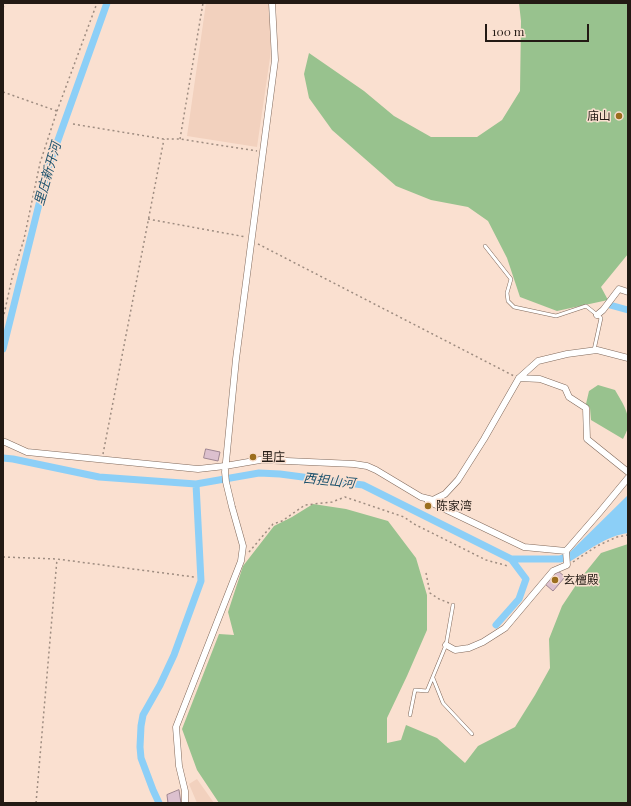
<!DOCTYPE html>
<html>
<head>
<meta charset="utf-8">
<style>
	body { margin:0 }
	#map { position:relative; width:631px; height:806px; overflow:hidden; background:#fae0d0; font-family:"Playfair Display",serif }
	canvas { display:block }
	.frame { position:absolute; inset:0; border:4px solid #231a14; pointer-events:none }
	.scale { position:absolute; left:485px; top:24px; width:104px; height:18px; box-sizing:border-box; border:2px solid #231a14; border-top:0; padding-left:5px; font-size:12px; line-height:14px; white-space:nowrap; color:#231a14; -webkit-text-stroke:3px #fae0d0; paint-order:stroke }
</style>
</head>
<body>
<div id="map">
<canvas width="631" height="806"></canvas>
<div class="frame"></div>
<div class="scale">100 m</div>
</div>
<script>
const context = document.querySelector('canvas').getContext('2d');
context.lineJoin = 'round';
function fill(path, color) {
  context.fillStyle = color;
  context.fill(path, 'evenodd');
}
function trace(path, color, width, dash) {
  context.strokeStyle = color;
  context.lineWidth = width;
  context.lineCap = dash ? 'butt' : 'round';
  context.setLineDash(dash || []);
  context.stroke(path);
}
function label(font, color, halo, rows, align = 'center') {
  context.font = font + ' "Playfair Display","Noto Sans SC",serif';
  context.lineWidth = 3;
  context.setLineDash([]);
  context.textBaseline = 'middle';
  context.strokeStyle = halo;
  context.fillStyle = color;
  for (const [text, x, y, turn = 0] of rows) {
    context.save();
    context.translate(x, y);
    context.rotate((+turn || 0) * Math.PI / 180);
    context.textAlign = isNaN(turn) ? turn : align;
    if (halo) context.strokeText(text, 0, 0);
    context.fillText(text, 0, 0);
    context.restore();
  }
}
const built = new Path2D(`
	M206,3H269L271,51L257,147L187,136Z
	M197,779L214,803H197L189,784Z`);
const green = new Path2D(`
	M519,3H628V254L601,287L608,300L557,311L520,297L507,258L488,221L468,207L431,200L396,186L332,130L309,98L304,74L309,53L364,91L394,116L431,137H477L502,120L520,91L521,21Z
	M598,385L615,390C622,402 630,413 628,427C627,431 625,435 623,439L591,420L590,408L586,404L589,391Z
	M313,504L346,509L388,521L416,558L427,595V630L407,676L387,718V743L401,740L406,725L437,738L465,763L478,746L515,727L535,695L550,668L549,639L562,606L580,579L601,553L628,544V803H219L197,770L182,729L219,634L234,635L228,612L243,566L274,526L292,517Z`);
const water = new Path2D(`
	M628,495V533C606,536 588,551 569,562V553Z`);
const canal = new Path2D(`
	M610,305L628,310
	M3,349L48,168L107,3
	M3,458L13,459L99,477L196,484L259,473L280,474L363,485L511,559H560L571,556
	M496,625L519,599L526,579L511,559
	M159,803L153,790L141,758L140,747L141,726L143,715L160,685L174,655L201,581L196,484`);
const building = new Path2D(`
	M206,449L220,452L218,461L204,458Z
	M557,570L565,577L553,591L545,584Z
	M179,790L181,803H168L167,795Z`);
const path = new Path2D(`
	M3,8L5,3
	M3,92L57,111
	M73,124L164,139H180L257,151
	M180,139L203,3
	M148,219L246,237
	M258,244L514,376
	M3,319L12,278L24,239L40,163L57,111L97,3
	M103,454L164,139
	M249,552L273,524L282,521L305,505L332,502L345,497L404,517L414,524L486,560L508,566
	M3,557L57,559L194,577
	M573,562L597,546L617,537L628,535
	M426,573L430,593L439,599L449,603
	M36,803L57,559`);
const lane = new Path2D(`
	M485,246L511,279L507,293L508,301L514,307L556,316L586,306L601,318L594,350
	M433,678L443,703L472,734
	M410,715L415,690L427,691L446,645L453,605`);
const street = new Path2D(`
	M597,315L603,310L619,289L628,292
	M519,378L540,379L565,388L569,397L586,408L587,439L628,472
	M3,442H5L27,452L198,469L225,466L260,460L287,461L354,464L367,466L376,470L421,497L433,500L445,494L458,480L484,439L519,378L538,361L567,354L597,350L628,358
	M428,501L524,547L566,551L599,513L628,478
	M446,645L455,650L469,648L483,642L505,628L553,571L567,565L566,551
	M185,803V791L179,766L176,727L241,561L243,546L232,507L226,482L225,472L236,359L275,60L272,3`);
const markers = [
	[619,116,4,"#9b6e1e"],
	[253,457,4,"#9b6e1e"],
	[428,506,4,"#9b6e1e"],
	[555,580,4,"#9b6e1e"]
];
const poiNames = [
	["庙山",611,116,"right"],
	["里庄",261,457],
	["陈家湾",436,506],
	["玄檀殿",563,580]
];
const waterNames = [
	["里庄新开河",48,174,-74],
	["西担山河",329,481,6]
];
fill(built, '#f2d1be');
fill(green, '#98c28e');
fill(water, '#8ccff7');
trace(canal, '#8ccff7', 7);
fill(building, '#dcc0ce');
trace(building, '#9e8592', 1);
trace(lane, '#80695b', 4);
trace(street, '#80695b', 7);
trace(path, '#9e8c80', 1.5, [2, 3]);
trace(lane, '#fff', 3);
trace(street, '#fff', 6);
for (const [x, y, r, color] of markers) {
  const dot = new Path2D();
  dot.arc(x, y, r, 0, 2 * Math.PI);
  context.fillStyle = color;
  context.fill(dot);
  trace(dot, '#fae0d0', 1.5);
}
label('12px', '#231a14', '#fae0d0', poiNames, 'left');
label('italic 13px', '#1e536e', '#fae0d0', waterNames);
</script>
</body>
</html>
